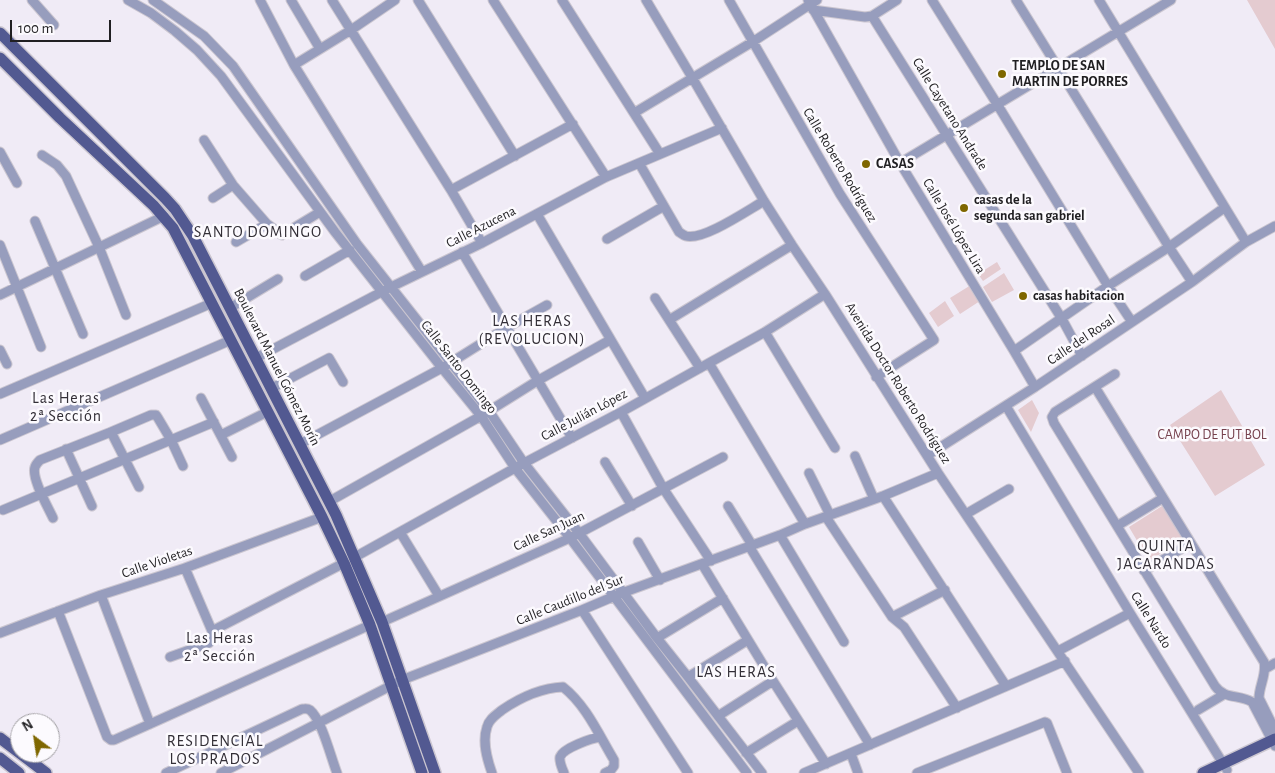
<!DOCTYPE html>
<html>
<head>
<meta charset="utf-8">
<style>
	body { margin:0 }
	#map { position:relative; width:1275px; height:773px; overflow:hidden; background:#f0ebf6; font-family:"Alegreya Sans",sans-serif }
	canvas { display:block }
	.north { position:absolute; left:10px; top:713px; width:50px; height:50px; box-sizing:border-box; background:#fcfafe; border:1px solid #a4a2a6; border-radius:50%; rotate:329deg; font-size:14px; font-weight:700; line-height:20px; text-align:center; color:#201f22 }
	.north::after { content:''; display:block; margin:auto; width:18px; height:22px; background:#7f6700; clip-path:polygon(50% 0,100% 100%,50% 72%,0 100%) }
	.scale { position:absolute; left:10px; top:20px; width:101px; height:22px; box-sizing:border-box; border:2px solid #201f22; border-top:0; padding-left:6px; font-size:15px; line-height:18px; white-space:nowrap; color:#201f22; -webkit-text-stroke:4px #fcfafe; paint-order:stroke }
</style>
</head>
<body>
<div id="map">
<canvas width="1275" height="773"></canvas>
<div class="north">N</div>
<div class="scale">100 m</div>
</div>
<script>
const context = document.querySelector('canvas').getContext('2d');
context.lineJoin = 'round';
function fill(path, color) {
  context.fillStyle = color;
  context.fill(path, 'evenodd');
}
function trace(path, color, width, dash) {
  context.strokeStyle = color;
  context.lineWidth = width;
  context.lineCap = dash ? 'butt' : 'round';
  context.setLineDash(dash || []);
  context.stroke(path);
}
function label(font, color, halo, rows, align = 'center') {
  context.font = font + ' "Alegreya Sans",sans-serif';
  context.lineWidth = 5;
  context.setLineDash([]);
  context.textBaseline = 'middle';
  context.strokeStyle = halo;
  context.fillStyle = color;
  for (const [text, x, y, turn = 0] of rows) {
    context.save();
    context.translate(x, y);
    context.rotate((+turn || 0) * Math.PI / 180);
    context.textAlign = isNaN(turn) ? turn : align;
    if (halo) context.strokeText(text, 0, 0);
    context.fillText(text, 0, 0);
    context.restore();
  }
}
const green = new Path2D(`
	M1247,0H1275V49Z
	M997,262L1001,269L983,281L978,274Z
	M1004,273L1014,290L992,302L983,287Z
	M971,285L980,301L960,314L950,298Z
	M945,301L954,316L938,327L929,313Z
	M1221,390L1265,465L1215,496L1170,425Z
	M1032,400L1039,413L1031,432L1018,410Z
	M1162,506L1184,539L1149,561L1129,527Z`);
const minor = new Path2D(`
	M32,0L54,25
	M128,0L151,13L175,31L197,50L221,76L335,232L442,368L481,416L515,468L570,538L747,773
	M153,0L204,36L233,66L357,244L489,411L524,463L579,533L657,638L688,677L762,773
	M260,0L294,65L422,272
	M291,0L320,49
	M332,0L451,190L482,243
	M418,0L515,156
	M493,0L606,177
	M562,0L660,154
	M646,0L693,79L764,201L792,245L825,294L938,473L1139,773
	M729,0L840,194L934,340L876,377
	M808,0L900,163L1014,351L1035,387
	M932,0L997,104L1108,286L1132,322
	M1016,0L1169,247L1192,282
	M1099,0L1246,242
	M813,10L865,17L872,16L897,0
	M872,16L1062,319L1082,356
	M294,65L351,30L395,0
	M634,113L754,41L817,0
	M204,140L233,185L267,224L282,235L320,212
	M0,152L17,183
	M42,155L57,165L66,176L99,247L126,315
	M639,163L679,232C681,233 683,235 686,236C703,241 748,210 764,201
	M900,163L1171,0
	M451,190L573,124
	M213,198L233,185
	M537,214L645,398
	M35,221L83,334
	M607,239L664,206
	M236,242L267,224
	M0,245L41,347
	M462,252L572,438
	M305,276L350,250
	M0,295L164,216
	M655,298L700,368
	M230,308L278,279
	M669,320L792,245
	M765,332L835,448
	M0,350L7,364
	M1014,351L1108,286L1169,247L1224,208
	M256,358L391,287L482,243L606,177L722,128
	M709,363L805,524
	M1115,374L1055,412L1052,417L1054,423L1215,686C1225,700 1239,694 1252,702L1275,746
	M1095,387L1264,662C1267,674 1259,686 1259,698L1275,730
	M272,388L329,358L343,382
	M0,394L212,303
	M201,398L232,457
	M1006,406L1130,613L1227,770
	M621,412L663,488L711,561
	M111,432L139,487
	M221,435L267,412
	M0,440L231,340
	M300,444L442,368L506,328L547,305
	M66,449L92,506
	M928,455L1035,387L1192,282L1246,242L1275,226
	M855,456L874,499
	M605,462L632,506
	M809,473L830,515
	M883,496L1006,686
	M330,501L481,416L537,381L610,340
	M728,506L752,545
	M3,510L214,422
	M966,514L1009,489
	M826,517L892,617L904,627L957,708
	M53,518C48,507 31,478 35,467C36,464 38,462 40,460L111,432L151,415H156L158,418L171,440L183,466
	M1117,526L1163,498
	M400,532L439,596
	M780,535L844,642
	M638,542L660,580
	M749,546L870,745
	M355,557L524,463L621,412L709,363L765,332L825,294
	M702,564L773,681L826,764
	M1144,571L1191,543
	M101,595L150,724
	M582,610L688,773
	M58,611L107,737L111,740H114L150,724L370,625
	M892,617L945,590
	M382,622L570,538L723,457
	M212,631L344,563
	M0,633L101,595L185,568L322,517
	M657,638L723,598
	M1058,651L1130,613
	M170,657L209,643L213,637L212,631L185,568
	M1265,669L1275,663
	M688,677L748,640
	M1198,710L1223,695
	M718,716L773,681
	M746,753L798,721
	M851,754L858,773
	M166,773L302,709C305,709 307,708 310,710C322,720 331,758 337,773
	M221,773L402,680L582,610L622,593L780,535L805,524L883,496L938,473
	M492,773C487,759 482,742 487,727C489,719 496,715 502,710C521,697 540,688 563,687C586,705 599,735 614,760V766L611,770L605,773
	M564,773C562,768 559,762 560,757C563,748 592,738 601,737
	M804,773L1065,661
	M917,773L1045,722L1047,723L1067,773`);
const major = new Path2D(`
	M0,33L165,198L175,209L193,236L336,515L382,622L435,773
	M0,58L60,118L154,206L173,228L322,517L344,563L370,625L422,773
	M0,738L46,773
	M0,758L19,773
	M1203,773L1275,739`);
const markers = [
	[1002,74,5,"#7f6700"],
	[866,164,5,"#7f6700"],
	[964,208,5,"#7f6700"],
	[1023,296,5,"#7f6700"]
];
const poiNames = [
	["TEMPLO DE SAN",1012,66],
	["MARTIN DE PORRES",1012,82],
	["CASAS",876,164],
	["casas de la",974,200],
	["segunda san gabriel",974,216],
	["casas habitacion",1033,296]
];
const streetNames = [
	["Calle Cayetano Andrade",950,114,58],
	["Calle Roberto Rodríguez",840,165,59],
	["Calle José López Lira",954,226,59],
	["Calle Azucena",481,227,-27],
	["Calle del Rosal",1081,340,-34],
	["Boulevard Manuel Gómez Morín",277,367,63],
	["Calle Santo Domingo",459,367,52],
	["Avenida Doctor Roberto Rodríguez",898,383,58],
	["Calle Julián López",584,415,-28],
	["Calle San Juan",549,531,-25],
	["Calle Violetas",157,562,-19],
	["Calle Caudillo del Sur",570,600,-22],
	["Calle Nardo",1151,620,58]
];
const parkNames = [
	["CAMPO DE FUT BOL",1212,435]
];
const quarterNames = [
	["SANTO DOMINGO",258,232],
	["LAS HERAS",532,321],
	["(REVOLUCION)",532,339],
	["Las Heras",66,398],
	["2ª Sección",66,416],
	["QUINTA",1166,546],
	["JACARANDAS",1166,564],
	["Las Heras",220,638],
	["2ª Sección",220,656],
	["LAS HERAS",736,672],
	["RESIDENCIAL",215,741],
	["LOS PRADOS",215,759]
];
fill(green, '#e4cbd0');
trace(minor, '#cbc6d0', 11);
trace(major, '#cbc6d0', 14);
trace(minor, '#979dbd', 9);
trace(major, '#525991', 11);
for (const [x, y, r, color] of markers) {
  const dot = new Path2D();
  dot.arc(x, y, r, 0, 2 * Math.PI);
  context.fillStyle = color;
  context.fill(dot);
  trace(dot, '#fcfafe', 2);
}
label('bold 14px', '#201f22', '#fcfafe', poiNames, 'left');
label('14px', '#201f22', '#fcfafe', streetNames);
label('14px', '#76404d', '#fcfafe', parkNames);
context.letterSpacing = '1px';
label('16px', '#332f37', '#fcfafe', quarterNames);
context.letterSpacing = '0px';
</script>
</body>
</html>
